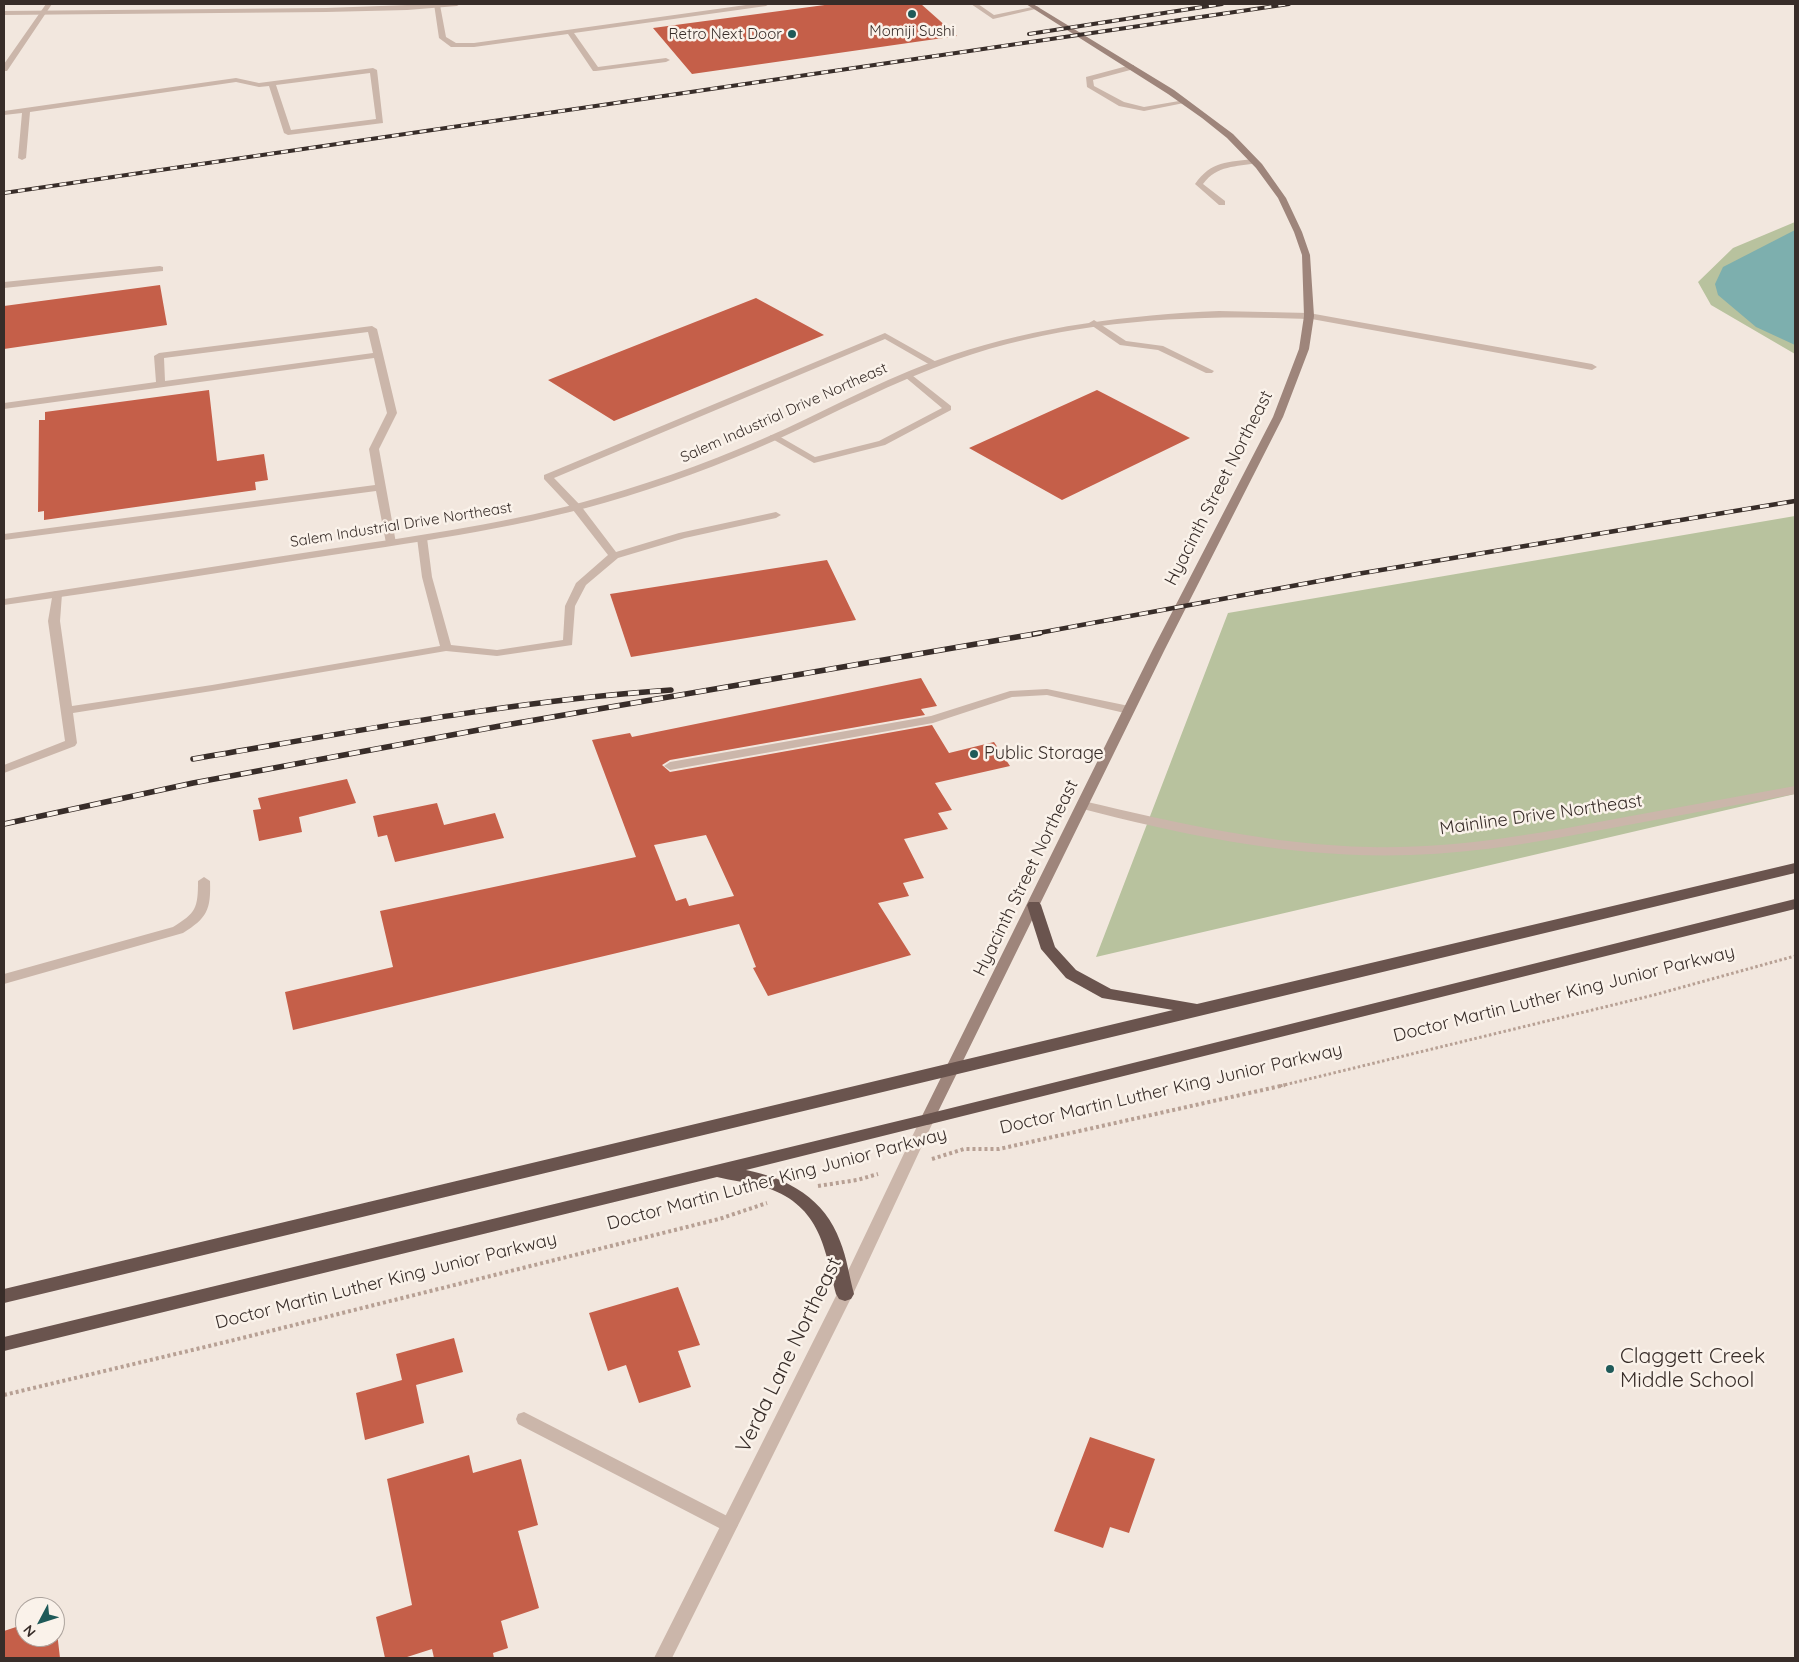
<!DOCTYPE html>
<html>
<head>
<meta charset="utf-8">
<style>
	body { margin:0 }
	#map { position:relative; width:1799px; height:1662px; overflow:hidden; background:#f2e7de; font-family:Quicksand,sans-serif }
	canvas { display:block }
	.frame { position:absolute; inset:0; border:5px solid #382d29; pointer-events:none }
	.north { position:absolute; left:15px; top:1597px; width:50px; height:50px; box-sizing:border-box; background:#faf2ea; border:1px solid #aca39d; border-radius:50%; rotate:230deg; font-size:14px; font-weight:700; line-height:20px; text-align:center; color:#382d29 }
	.north::after { content:''; display:block; margin:auto; width:18px; height:22px; background:#1f5a59; clip-path:polygon(50% 0,100% 100%,50% 72%,0 100%) }
</style>
</head>
<body>
<div id="map">
<canvas width="1799" height="1662"></canvas>
<div class="frame"></div>
<div class="north">N</div>
</div>
<script>
const context = document.querySelector('canvas').getContext('2d');
context.lineJoin = 'round';
function fill(path, color) {
  context.fillStyle = color;
  context.fill(path, 'evenodd');
}
function trace(path, color, width, dash) {
  context.strokeStyle = color;
  context.lineWidth = width;
  context.lineCap = dash ? 'butt' : 'round';
  context.setLineDash(dash || []);
  context.stroke(path);
}
function label(font, color, halo, rows, align = 'center') {
  context.font = font + ' Quicksand,sans-serif';
  context.lineWidth = 5;
  context.setLineDash([]);
  context.textBaseline = 'middle';
  context.strokeStyle = halo;
  context.fillStyle = color;
  for (const [text, x, y, turn = 0] of rows) {
    context.save();
    context.translate(x, y);
    context.rotate((+turn || 0) * Math.PI / 180);
    context.textAlign = isNaN(turn) ? turn : align;
    if (halo) context.strokeText(text, 0, 0);
    context.fillText(text, 0, 0);
    context.restore();
  }
}
const green = new Path2D(`
	M1795,222V354L1711,305L1698,282L1733,248Z
	M1795,516V794L1096,957L1228,613Z`);
const water = new Path2D(`
	M1795,230V345L1756,327L1718,295L1715,284L1723,267Z`);
const building = new Path2D(`
	M832,4H921L957,36L692,74L653,28Z
	M160,285L167,325L4,349V306Z
	M756,298L824,335L614,421L548,380Z
	M209,390L217,461L264,454L268,480L255,482L256,490L44,520V511L38,512L39,420H45V412Z
	M1097,390L1190,438L1062,500L969,448Z
	M827,560L856,620L631,657L610,594Z
	M921,678L937,706L921,709L925,715L670,760L662,765L670,772L932,725L949,753L994,742L1010,766L935,783L952,810L938,813L948,829L904,839L924,878L903,883L909,896L878,903L911,955L768,996L753,968L756,967L739,924L293,1030L285,992L393,967L380,911L636,857L592,740L630,733L632,737ZM706,835L734,896L689,906L686,898L676,901L654,845Z
	M347,779L356,803L299,817L302,832L259,841L253,810L261,809L258,798Z
	M437,803L444,825L495,813L504,838L395,862L387,835L378,837L373,816Z
	M678,1287L700,1345L678,1351L691,1387L639,1403L626,1365L608,1371L589,1313Z
	M454,1338L463,1372L416,1385L424,1423L365,1440L356,1393L402,1380L396,1354Z
	M1090,1437L1155,1459L1129,1533L1110,1527L1103,1548L1054,1531Z
	M469,1455L473,1473L521,1459L538,1525L518,1531L539,1608L501,1621L508,1648L493,1653L494,1658H434L432,1649L404,1658H385L376,1617L412,1605L387,1479Z
	M55,1615L60,1658H4V1631L25,1624V1637H55Z`);
const pathFar1 = new Path2D(`
	M1280,1086L1654,995L1795,956`);
const path = new Path2D(`
	M932,1159L964,1149H999L1285,1085
	M818,1186L857,1180L878,1174
	M4,1395L230,1341L719,1219L767,1203`);
const service = new Path2D(`
	M434,4L440,5L446,37L456,43H474L753,4H769L766,6L574,33L598,67L666,58L670,60L666,62L596,71H593L568,34L474,47H451L439,38Z
	M971,4H978L994,15L1037,6L1040,8L993,19Z
	M1131,65H1134V69L1093,80L1094,86L1124,102L1144,107L1185,100L1189,102L1144,111L1119,106L1087,87L1086,77Z
	M373,68L377,70L383,123L288,135L284,133L269,86L259,87L236,82L30,112L26,158L22,160L18,158L22,113L4,115V111L236,78L259,83ZM370,73L376,119L291,130L276,85Z
	M1254,159H1257V163C1236,167 1217,165 1203,184L1225,201V205H1219L1195,184C1211,161 1228,162 1254,159Z
	M160,266L163,267V271L4,288V282Z
	M1309,313L1592,364L1597,367L1592,370L1306,318L1304,316Z
	M1094,320L1126,341L1163,346L1214,371L1212,373H1206L1158,350L1120,345L1091,325L1089,323Z
	M372,326L377,329L397,413L379,449L396,543L395,545H387L386,543L376,491L4,540V534L375,485L369,449L387,413L374,358L4,409V403L156,382L154,356L159,353ZM368,332L373,353L165,381L164,358Z
	M885,333L940,364L938,366H932L885,339L554,478L581,506L616,552L679,533L776,512L781,515L776,518L685,538L618,558L586,585L575,606L572,645L497,656L446,651L212,691L73,713L77,743L75,746L4,773V765L65,741L48,621L53,592L57,591L62,594L60,621L72,706L212,685L440,646L422,577L417,538L422,535L427,538L432,577L451,645L497,650L563,640L565,606L576,583L608,555L573,510L544,479V475Z
	M908,372L951,406V410L885,445L814,463L769,437L771,435H777L815,457L879,441L942,408L905,377L903,375Z
	M1047,689L1129,706L1135,710L1129,714L1047,695L1012,697L933,723L670,770L664,766L670,762L931,716L1010,691Z
	M204,877L210,881C211,910 207,918 183,933L4,984V974L173,927C196,913 198,908 198,881Z`);
const minor = new Path2D(`
	M46,4H52L7,71H4V64Z
	M524,1412L735,1520L738,1525L735,1530L729,1533L723,1530L518,1424L516,1419L518,1414Z`);
const tertiary = new Path2D(`
	M434,4H460L457,6L407,10L326,12L4,15V11L326,8Z
	M1219,311L1309,313L1314,316L1309,319C1189,314 1069,320 955,360C893,382 835,413 776,440C720,465 663,486 604,503C508,530 410,543 312,558C209,574 107,591 4,605V599C112,582 220,566 329,549C421,535 512,523 601,497C664,479 725,456 785,429C840,403 894,374 952,355C1039,326 1128,315 1219,311Z
	M1795,786V794C1736,805 1676,816 1617,827C1549,840 1480,853 1411,855C1299,859 1186,836 1079,808L1077,805L1083,801C1177,823 1272,845 1370,847C1454,849 1538,834 1620,818C1679,807 1737,797 1795,786Z
	M927,1115L932,1116L934,1120L853,1294L672,1658H654L837,1294L920,1120L922,1116Z`);
const secondary = new Path2D(`
	M1026,4H1033L1174,90L1233,134L1262,164L1286,198L1302,232L1310,255L1314,316L1309,349L1283,417L1165,649L934,1120L932,1124L927,1125L922,1124L920,1120L1153,649L1273,417L1299,349L1304,316L1302,255L1294,232L1278,198L1256,168L1227,138L1202,118L1168,94Z`);
const trunk = new Path2D(`
	M1795,863V873L4,1303V1289L1173,1010L1102,998L1066,978L1041,949L1027,905L1029,902H1039L1041,905L1055,947L1076,970L1111,989L1197,1004Z
	M1795,899V909L746,1170C788,1178 825,1199 840,1241C847,1258 849,1276 854,1294L851,1299L845,1301L839,1299L836,1294C824,1244 819,1204 762,1186C747,1182 732,1181 717,1177L4,1351V1337L927,1114Z`);
const railFar2 = new Path2D(`
	M1029,34L1222,4
	M4,193L1289,4`);
const railFar1 = new Path2D(`
	M1033,634L1357,574L1795,501`);
const rail = new Path2D(`
	M193,759C352,732 510,701 671,690
	M4,824L193,783L500,726L1040,633`);
const markers = [
	[912,14,5,"#1f5a59"],
	[792,34,5,"#1f5a59"],
	[974,754,5,"#1f5a59"],
	[1610,1369,5,"#1f5a59"]
];
const farPoinames = [
	["Momiji Sushi",912,31],
	["Retro Next Door",782,34,"right"]
];
const farStreetnames = [
	["Salem Industrial Drive Northeast",784,413,-24],
	["Salem Industrial Drive Northeast",401,525,-9]
];
const streetNames = [
	["Hyacinth Street Northeast",1219,488,-63],
	["Mainline Drive Northeast",1541,815,-8],
	["Hyacinth Street Northeast",1026,878,-64],
	["Doctor Martin Luther King Junior Parkway",1564,994,-14],
	["Doctor Martin Luther King Junior Parkway",1171,1089,-13],
	["Doctor Martin Luther King Junior Parkway",777,1179,-15],
	["Doctor Martin Luther King Junior Parkway",386,1281,-14]
];
const poiNames = [
	["Public Storage",984,754]
];
const nearStreetnames = [
	["Verda Lane Northeast",789,1355,-64]
];
const nearPoinames = [
	["Claggett Creek",1620,1357],
	["Middle School",1620,1381]
];
fill(green, '#b8c29e');
fill(water, '#7dafae');
fill(building, '#c55f49');
trace(pathFar1, '#b7a094', 3, [2.5, 2.5]);
trace(path, '#b7a094', 4, [3, 3]);
fill(service, '#cbb6aa');
fill(minor, '#cbb6aa');
fill(tertiary, '#cbb6aa');
fill(secondary, '#9e857b');
fill(trunk, '#6a544e');
trace(railFar2, '#382d29', 4);
trace(railFar1, '#382d29', 4.5);
trace(rail, '#382d29', 5.5);
trace(railFar2, '#faf2ea', 2.5, [7]);
trace(railFar1, '#faf2ea', 3, [9]);
trace(rail, '#faf2ea', 4, [11]);
for (const [x, y, r, color] of markers) {
  const dot = new Path2D();
  dot.arc(x, y, r, 0, 2 * Math.PI);
  context.fillStyle = color;
  context.fill(dot);
  trace(dot, '#faf2ea', 2);
}
label('15px', '#382d29', '#faf2ea', farPoinames);
label('15px', '#382d29', '#faf2ea', farStreetnames);
label('18px', '#382d29', '#faf2ea', streetNames);
label('18px', '#382d29', '#faf2ea', poiNames, 'left');
label('21px', '#382d29', '#faf2ea', nearStreetnames);
label('21px', '#382d29', '#faf2ea', nearPoinames, 'left');
</script>
</body>
</html>
